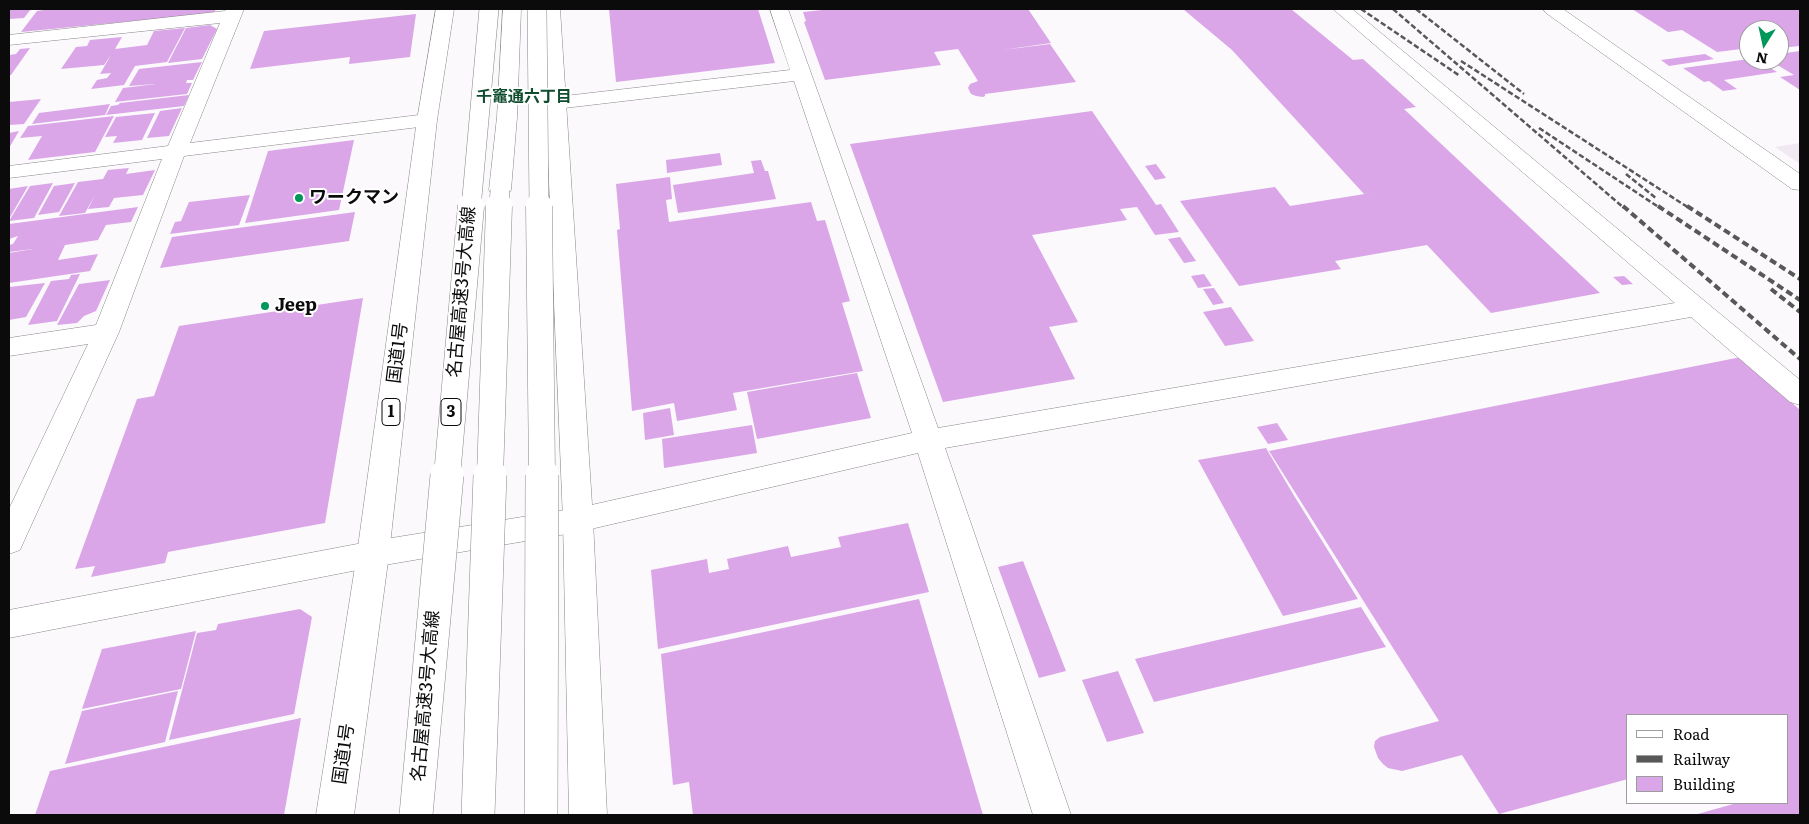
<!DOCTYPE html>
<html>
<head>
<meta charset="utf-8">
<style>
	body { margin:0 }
	#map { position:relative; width:1809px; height:824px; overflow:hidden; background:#fbf9fc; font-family:Literata,serif }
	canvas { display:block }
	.frame { position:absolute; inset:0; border:10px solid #0c0b0c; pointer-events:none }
	.legend { position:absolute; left:1626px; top:714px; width:162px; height:90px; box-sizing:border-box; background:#fff; border:1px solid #9e9d9e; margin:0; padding:6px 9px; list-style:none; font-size:15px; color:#0c0b0c }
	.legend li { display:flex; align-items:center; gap:10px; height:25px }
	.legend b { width:25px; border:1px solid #9e9d9e }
	.north { position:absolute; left:1739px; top:20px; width:50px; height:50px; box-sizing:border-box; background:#fff; border:1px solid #9e9d9e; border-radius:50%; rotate:190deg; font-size:14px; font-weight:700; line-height:20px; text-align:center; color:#0c0b0c }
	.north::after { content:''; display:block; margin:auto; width:18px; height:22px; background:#00975a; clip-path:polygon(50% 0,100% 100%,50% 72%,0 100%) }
</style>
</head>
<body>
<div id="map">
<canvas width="1809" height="824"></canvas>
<div class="frame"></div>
<ul class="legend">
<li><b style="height:6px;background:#fff"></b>Road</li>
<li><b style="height:6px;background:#595859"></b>Railway</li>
<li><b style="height:14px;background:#daa6e8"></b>Building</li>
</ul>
<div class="north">N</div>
</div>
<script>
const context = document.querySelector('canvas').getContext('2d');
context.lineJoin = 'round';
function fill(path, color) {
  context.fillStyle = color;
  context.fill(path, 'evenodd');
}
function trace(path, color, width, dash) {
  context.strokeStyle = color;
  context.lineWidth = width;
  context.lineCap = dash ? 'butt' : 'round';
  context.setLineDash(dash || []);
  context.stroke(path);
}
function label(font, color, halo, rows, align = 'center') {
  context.font = font + ' Literata,"Noto Sans JP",serif';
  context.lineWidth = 4;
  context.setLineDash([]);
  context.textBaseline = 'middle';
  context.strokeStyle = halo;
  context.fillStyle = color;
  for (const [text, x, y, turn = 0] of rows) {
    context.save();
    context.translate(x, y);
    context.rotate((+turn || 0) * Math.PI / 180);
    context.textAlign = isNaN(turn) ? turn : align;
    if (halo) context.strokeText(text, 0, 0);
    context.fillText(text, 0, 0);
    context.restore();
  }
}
const built = new Path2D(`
	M1800,143V164L1775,147Z`);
const building = new Path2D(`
	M9,9H31L24,18L9,19Z
	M51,9H216L214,13L21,32L37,11Z
	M609,9H758L775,63L616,82Z
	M832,9H1028L1051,43L1002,50L1050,44L1076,82L985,94V96L983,97L976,96L971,94L968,88L970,84L978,81L958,49L934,52L941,65L825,80L804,22L806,21L803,12Z
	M1183,9H1291L1353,60L1363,59L1416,107L1404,109L1600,293L1491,313L1427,245L1335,261L1341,269L1239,286L1180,201L1275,187L1290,206L1377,192L1364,194L1232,50Z
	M1632,9H1800V46L1779,48V30H1749V53L1741,49L1717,52L1682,30L1668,32Z
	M416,14L410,57L349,64L350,57L250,69L264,31Z
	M210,25L217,29L202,59L168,63L186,28Z
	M185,28L167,62L135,66L124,85L91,89L97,80L107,78L111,73L100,74L111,55L104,65L61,69L76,47L87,46L90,40L122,37L115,49L147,45L154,31Z
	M30,48L11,75H9V55L16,54L20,49Z
	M1800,51V90L1780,77L1794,75L1769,60H1779V54Z
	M1705,54L1714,59L1669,66L1661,60Z
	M1749,59L1757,60L1777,72L1724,80L1737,89L1723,91L1709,81L1704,82L1683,68Z
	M202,62L193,80H187L186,83H192L187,94L115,102L123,88L156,84L129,86L139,69Z
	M189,95L184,106L106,115L111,106L118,105L120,103Z
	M41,99L24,124L9,125V102Z
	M110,104L105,115L32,124L39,113Z
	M182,108L169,136L147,138L160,111Z
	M1092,111L1152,199L1156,205L1161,204L1179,232L1155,235L1137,207L1120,209L1127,220L1032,235L1078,322L1049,327L1075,379L943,402L850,144Z
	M155,113L142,140L113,143L117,136L105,137L116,117Z
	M114,116L95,152L28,160L42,136L20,138L28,126Z
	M19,131L9,148V133Z
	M354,140L339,210L245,223L268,151Z
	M720,153L722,165L667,173L666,160Z
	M761,160L765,171H768L776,199L678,213L673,185L754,173L751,161Z
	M1156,164L1166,178L1155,180L1145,166Z
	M129,168L126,174L155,170L143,195L114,198L109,207L88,209L95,195L85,213L59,216L78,182L103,179L108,170Z
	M670,177L672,199L666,200L669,222L811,202L817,221L825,220L850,301L842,303L863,371L733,393L737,410L677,421L674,403L632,411L617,230L620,229L616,184Z
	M53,183L34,218L9,221L30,186Z
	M75,183L59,212L38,215L54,186Z
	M28,186L9,219V189Z
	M250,195L239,225L170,234L175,222L181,221L189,202Z
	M138,207L131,222L106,225L98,240L65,245L58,260L98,254L90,271L9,283V253L33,249L9,252V245L13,244L18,236L9,239V224Z
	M355,212L349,241L160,268L172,237Z
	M1180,237L1196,261L1184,263L1168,239Z
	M80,274L57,321L28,325L51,281L69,279L71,275Z
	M1204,274L1212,286L1198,288L1191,276Z
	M1624,276L1633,284L1622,285L1613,277Z
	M110,280L96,311L84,316L77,323L57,325L79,284Z
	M45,283L26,317L9,320V287Z
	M1214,288L1224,303L1213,305L1203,289Z
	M363,298L325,523L168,552L165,563L91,577L95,566L75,569L137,399L154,396L179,326Z
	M1231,307L1254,341L1225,346L1203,312Z
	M1741,357L1800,410V815H1694L1737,803H1788V715H1628V779L1499,814L1462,755L1402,771L1388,768L1383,764L1378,758L1374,747L1375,741L1380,737L1439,721L1269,451Z
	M857,373L871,418L757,439L747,392Z
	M670,408L674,435L645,440L643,413Z
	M1277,423L1288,440L1268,444L1257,427Z
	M752,425L757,453L664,468L662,439Z
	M1266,448L1293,494L1358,599L1283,616L1198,460Z
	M908,523L929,592L658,649L651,570L707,559L709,573L729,569L727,559L788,546L791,557L841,547L838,537Z
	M1023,561L1066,671L1039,678L998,567Z
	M919,599L983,815H693L689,782L673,785L661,654Z
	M1361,607L1386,647L1154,702L1135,659Z
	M300,609L312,617L294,714L169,740L197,633L216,630L218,624Z
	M196,631L181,689L82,709L102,649Z
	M1118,671L1144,733L1107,742L1082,680Z
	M178,691L165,742L65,764L82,711Z
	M301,718L284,815H35L50,771Z`);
const minor = new Path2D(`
	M226,9H244L190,143L427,114L434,116L437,120L434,124L427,126L184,156L119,332L24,541L20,550L9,554V509L88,344L9,356V338L96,325L162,159L9,178V166L168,146L220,23L9,45V35L225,11Z
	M770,9H788L938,428L1675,303L1333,9H1352L1800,380V405L1790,402L1691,317L945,448L1071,815H1033L918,453L578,532L373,567L9,638V610L373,541L578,508L912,433L794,81L556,109L549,107L546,103L549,99L556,97L790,70Z
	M1543,9H1563L1800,174V190L1792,189L1546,13Z`);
const highway = new Path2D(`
	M436,9H454L437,120L389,554L354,815H316L357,554L417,120Z
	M503,9H521L517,117L511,190L508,195L500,197L492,195L489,190L497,117Z
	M542,9H560L593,520L607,815H569L563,520Z`);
const railFar1 = new Path2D(`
	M1361,9L1460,76
	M1393,9L1624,208
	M1416,9L1524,94
	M1461,61L1689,208
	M1539,128L1660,208
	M1626,174L1657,199`);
const rail = new Path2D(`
	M1623,206L1800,359
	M1658,206L1800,300
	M1687,206L1800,279
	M1771,289L1800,312`);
const highwayBridgeFar2 = new Path2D(`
	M537,9L539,208
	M471,208L489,9
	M499,208L500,190`);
const highwayBridgeFar1 = new Path2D(`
	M539,206L542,476
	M447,476L471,206
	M490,476L499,206`);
const highwayBridge = new Path2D(`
	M416,815L447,475
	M478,815L490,475
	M541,815L542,475`);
const markers = [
	[299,198,5,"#00975a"],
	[265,306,5,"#00975a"]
];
const farNeighbourhoodnames = [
	["千竈通六丁目",524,97]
];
const shields = [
	[391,412,18],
	[451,412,20]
];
const shieldNames = [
	["1",391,412],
	["3",451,412]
];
const poiNames = [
	["ワークマン",309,198],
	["Jeep",275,306]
];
const streetNames = [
	["名古屋高速3号大高線",462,292,-85],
	["国道1号",398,353,-83],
	["名古屋高速3号大高線",426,696,-85],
	["国道1号",344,754,-82]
];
fill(built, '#f0e9f2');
fill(building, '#daa6e8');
trace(minor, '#888688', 1);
trace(highway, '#888688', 1);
fill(minor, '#fff');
fill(highway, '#fff');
trace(railFar1, '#595859', 2.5, [5.5, 2.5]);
trace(rail, '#595859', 4, [7, 4]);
trace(highwayBridgeFar2, '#888688', 20, []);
trace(highwayBridgeFar1, '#888688', 27, []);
trace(highwayBridge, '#888688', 34, []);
trace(highwayBridgeFar2, '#fff', 19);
trace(highwayBridgeFar1, '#fff', 26);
trace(highwayBridge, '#fff', 33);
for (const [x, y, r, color] of markers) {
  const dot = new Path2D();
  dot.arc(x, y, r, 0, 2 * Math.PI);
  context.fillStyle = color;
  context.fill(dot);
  trace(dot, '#fff', 2);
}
label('bold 16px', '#104d2e', '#fff', farNeighbourhoodnames);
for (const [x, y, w] of shields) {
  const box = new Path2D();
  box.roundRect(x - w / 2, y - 13.5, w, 27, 4);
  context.fillStyle = '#fff';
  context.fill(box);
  trace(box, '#0c0b0c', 1);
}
label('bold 16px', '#0c0b0c', null, shieldNames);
label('bold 18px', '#0c0b0c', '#fff', poiNames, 'left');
label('18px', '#0c0b0c', '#fff', streetNames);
</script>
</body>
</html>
